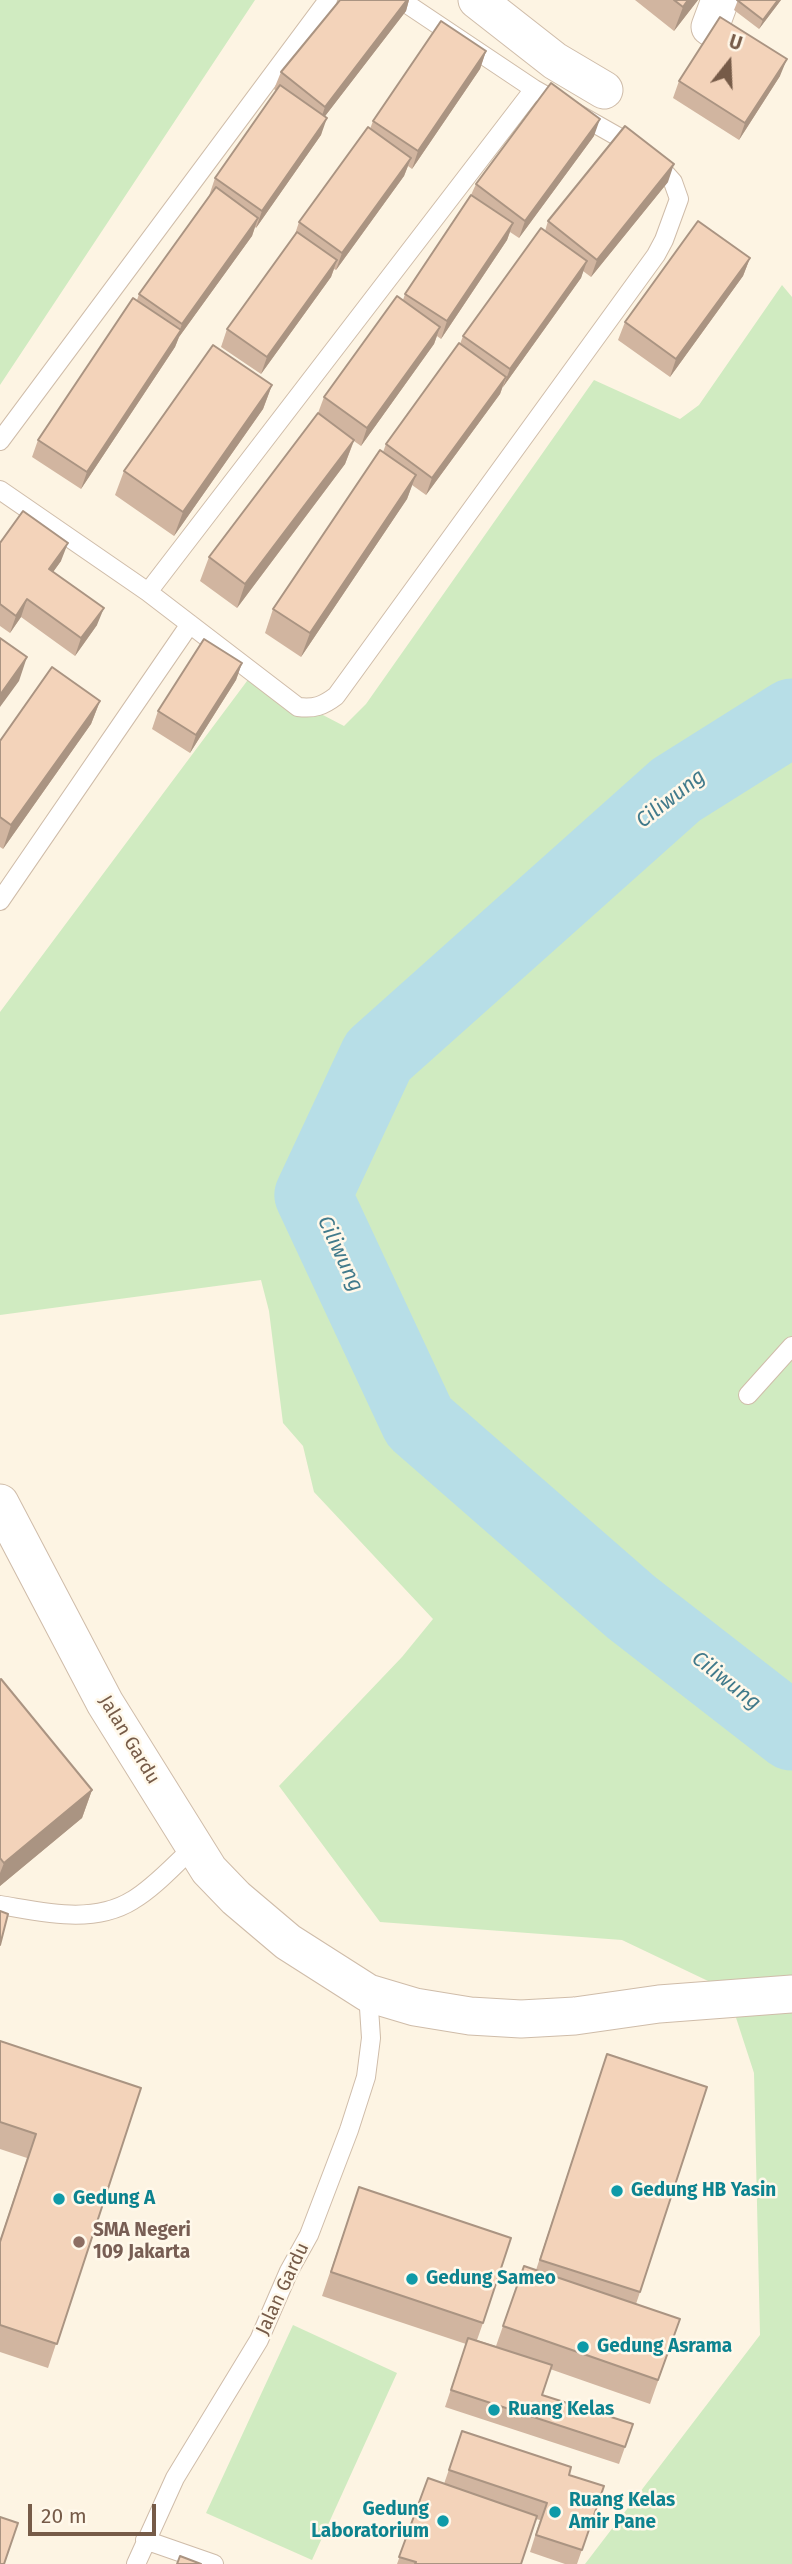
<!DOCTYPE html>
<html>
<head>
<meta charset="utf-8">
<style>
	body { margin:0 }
	#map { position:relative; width:792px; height:2564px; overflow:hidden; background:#fdf4e3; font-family:"Fira Sans",sans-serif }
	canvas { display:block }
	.north { position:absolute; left:694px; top:28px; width:70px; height:70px; -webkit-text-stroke:5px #fff8ea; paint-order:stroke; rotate:18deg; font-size:19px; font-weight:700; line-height:28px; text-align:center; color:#765b48 }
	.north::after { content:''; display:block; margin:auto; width:24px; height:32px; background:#765b48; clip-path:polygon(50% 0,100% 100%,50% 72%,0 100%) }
	.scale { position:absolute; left:28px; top:2504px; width:128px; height:32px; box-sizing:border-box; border:4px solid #765b48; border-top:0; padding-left:9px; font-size:21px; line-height:24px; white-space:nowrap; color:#765b48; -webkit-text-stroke:5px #fff8ea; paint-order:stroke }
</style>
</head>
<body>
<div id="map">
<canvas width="792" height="2564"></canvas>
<div class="north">U</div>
<div class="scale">20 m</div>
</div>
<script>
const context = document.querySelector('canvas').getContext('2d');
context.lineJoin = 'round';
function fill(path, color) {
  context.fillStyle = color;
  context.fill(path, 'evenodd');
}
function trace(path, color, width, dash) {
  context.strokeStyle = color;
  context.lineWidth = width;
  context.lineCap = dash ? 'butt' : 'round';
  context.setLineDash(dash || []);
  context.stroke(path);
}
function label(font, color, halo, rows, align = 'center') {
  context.font = font + ' "Fira Sans",sans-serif';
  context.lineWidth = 5;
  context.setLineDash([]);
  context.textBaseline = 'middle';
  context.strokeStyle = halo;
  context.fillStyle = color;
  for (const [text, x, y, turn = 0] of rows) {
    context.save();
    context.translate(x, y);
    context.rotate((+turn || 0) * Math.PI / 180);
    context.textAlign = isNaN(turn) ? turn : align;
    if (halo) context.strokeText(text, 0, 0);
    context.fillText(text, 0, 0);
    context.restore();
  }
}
const green = new Path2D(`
	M0,0H255L0,385Z
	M782,285L792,297V2564H585L760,2335L754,2073L727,1990L622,1940L380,1922L279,1786L402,1657L433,1619L314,1492L303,1446L283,1423L269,1311L261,1280L0,1315V1012L250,677L344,726L366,704L594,380L680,419L699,405Z
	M293,2325L397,2373L312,2560L206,2513Z`);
const river = new Path2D(`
	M792,717L676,790L378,1056L313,1195L419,1422L631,1607L792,1732`);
const service = new Path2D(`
	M0,441L328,0
	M0,490L148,592L298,707C314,709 323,706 336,696L656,255L664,240L679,199L673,182L665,173L622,139L534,89L401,0
	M148,592L534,89
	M0,901L190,624
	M748,1395L792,1346
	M0,1905C43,1912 93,1925 133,1900C155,1887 175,1864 194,1847
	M145,2540L214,2564
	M136,2564L175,2478L259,2340L289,2271L309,2235L349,2130L366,2077L371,2038L368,1993`);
const minor = new Path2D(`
	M477,0L555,61L604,90
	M710,27L720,0
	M0,1503L105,1703L209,1870L236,1898L288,1942L368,1993L415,2007L470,2016L521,2019L575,2016L659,2004L792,1994`);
const wall = new Path2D(`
	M340,0H409L406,11L325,116L321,135L256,228L255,227L252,236L179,337L175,347L81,489L32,457L38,440L137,300L139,294L209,196L215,178L276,91L274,89L281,72Z
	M635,0H698L674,31Z
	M738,0H781L759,29L734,10Z
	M486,51L480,69L412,169L408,166L404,176L336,270L334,269L331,277L261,374L221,347L227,329L294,237L299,222L370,129L373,121Z
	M780,76L739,140L673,98L679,81Z
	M594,136L519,238L510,232L507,240L441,339L437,336L434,344L361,446L354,441L345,464L237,608L200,581L209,557L318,413L324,397L403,300L405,294L471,195L476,184Z
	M668,182L591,277L583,271L581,278L503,387V386L500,394L426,495L412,485L407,499L301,657L265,633L273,609L383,452L386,444L460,344L463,336L545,231L548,221Z
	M750,258L743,276L670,377L618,340L625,322Z
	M272,385L263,409L174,536L115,495L124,471Z
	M0,543L61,561L53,572L97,625L75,656L21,617L10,633L0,626Z
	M242,663L236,680L190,753L152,729L158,711Z
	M100,701L91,724L3,849L0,847V741Z
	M0,1680L92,1790L82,1818L0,1886Z
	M0,2041L141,2088L48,2368L0,2352V2240L27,2158L0,2149Z
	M607,2054L640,2292L636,2304L680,2319L650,2404L550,2369L542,2395L625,2447L619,2464L445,2407L466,2344L322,2296L359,2187L483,2323L477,2340L496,2346L524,2266L536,2270Z
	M462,2431L569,2475L604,2486L577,2564H565L530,2552L540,2520L536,2519L521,2564H397L428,2478L444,2484Z`);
const shadedWall = new Path2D(`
	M407,0H409L406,11L319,124L325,107Z
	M688,0H698L674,31L683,7Z
	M778,0H781L759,29L763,20Z
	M486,51L480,69L412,169L418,151Z
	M787,59L780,76L739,140L745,123Z
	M327,118L321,135L256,228L262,211Z
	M600,119L594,136L519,238L525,221Z
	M411,158L404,176L336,270L342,253Z
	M674,164L668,182L591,277L597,260Z
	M258,218L252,236L179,337L175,347L81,489L87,472L178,335L182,324Z
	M513,223L507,240L441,339L447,321Z
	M750,258L743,276L670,377L676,359Z
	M337,260L331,277L261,374L267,357Z
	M587,261L581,278L503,387L510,369Z
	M440,327L434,344L361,446L367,428Z
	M506,377L500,394L426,495L432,478Z
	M272,385L263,409L174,536L183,512Z
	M354,440L345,464L237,608L245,584Z
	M416,475L407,499L301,657L310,633Z
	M68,543L61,561L43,586L49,569Z
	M27,599L21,617L10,633L16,616Z
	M104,608L97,625L75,656L81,638Z
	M27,657L19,681L0,707V695Z
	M242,663L236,680L190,753L196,735Z
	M100,701L91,724L3,849L11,825Z
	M92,1790L82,1818L0,1886V1873L4,1863Z`);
const building = new Path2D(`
	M340,0H407L325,107L281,72Z
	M674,0H688L683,7Z
	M737,0H778L763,20Z
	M720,17L787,59L745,123L679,81Z
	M441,21L486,51L418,151L373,121Z
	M551,83L600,119L525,221L476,184Z
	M280,85L327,118L262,211L215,178Z
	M625,126L674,164L597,260L548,221Z
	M368,127L411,158L342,253L299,222Z
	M216,187L258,218L182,324L139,294Z
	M471,195L513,223L447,321L405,294Z
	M698,221L750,258L676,359L625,322Z
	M541,228L587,261L510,369L463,336Z
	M297,232L337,260L267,357L227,329Z
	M397,296L440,327L367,428L324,397Z
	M133,298L181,330L87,472L38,440Z
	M459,343L506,377L432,478L386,444Z
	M213,345L272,385L183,512L124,471Z
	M318,413L354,440L245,584L209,557Z
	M380,450L416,475L310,633L273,609Z
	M23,511L68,543L49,569L104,608L81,638L27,599L16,616L0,604V543Z
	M0,638L27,657L0,695Z
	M204,639L242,663L196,735L158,711Z
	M52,667L100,701L11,825L0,817V741Z
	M1,1679L92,1790L4,1863L0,1858V1680Z
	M0,1911L8,1914L0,1945Z
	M0,2041L141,2088L57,2344L0,2325V2242L36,2134L0,2122Z
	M607,2054L707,2087L640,2292L540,2260Z
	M359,2187L511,2238L483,2323L331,2272Z
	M524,2266L680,2319L658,2380L503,2326Z
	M468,2338L552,2365L542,2395L633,2424L625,2447L451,2390Z
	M462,2431L571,2467L569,2475L604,2486L582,2550L536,2535L547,2503L449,2470Z
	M428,2478L537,2516L521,2564H415L416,2562L399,2557Z
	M0,2517L18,2523L4,2564H0Z
	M180,2556L201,2564H177Z`);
const markers = [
	[617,2191,7,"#0f9aa8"],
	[59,2199,7,"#0f9aa8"],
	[79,2242,7,"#8d6e63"],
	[412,2279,7,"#0f9aa8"],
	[583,2347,7,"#0f9aa8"],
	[494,2410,7,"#0f9aa8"],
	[555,2512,7,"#0f9aa8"],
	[443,2521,7,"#0f9aa8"]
];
const streetNames = [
	["Jalan Gardu",129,1740,59],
	["Jalan Gardu",283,2289,-65]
];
const cultureNames = [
	["Gedung HB Yasin",631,2191],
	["Gedung A",73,2199],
	["Gedung Sameo",426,2279],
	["Gedung Asrama",597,2347],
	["Ruang Kelas",508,2410],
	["Ruang Kelas",569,2501],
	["Amir Pane",569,2523],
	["Gedung",429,2510,"right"],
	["Laboratorium",429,2532,"right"]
];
const educationNames = [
	["SMA Negeri",93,2231],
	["109 Jakarta",93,2253]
];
const waterNames = [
	["Ciliwung",671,799,-38],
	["Ciliwung",340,1254,65],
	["Ciliwung",726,1681,38]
];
fill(green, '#d0ebc1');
trace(river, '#b7dee7', 77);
trace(service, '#cfbca9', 20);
trace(minor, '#cfbca9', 39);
trace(service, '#fff', 18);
trace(minor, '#fff', 37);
fill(wall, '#d1b5a0');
fill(shadedWall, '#aa9482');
fill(building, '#f3d3ba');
trace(building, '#aa9482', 2);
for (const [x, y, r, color] of markers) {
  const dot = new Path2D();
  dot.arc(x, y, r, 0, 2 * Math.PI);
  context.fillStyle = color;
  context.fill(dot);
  trace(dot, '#fff8ea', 2.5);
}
label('19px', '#765b48', '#fff8ea', streetNames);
label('bold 19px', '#0d838f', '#fff8ea', cultureNames, 'left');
label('bold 19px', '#785e54', '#fff8ea', educationNames, 'left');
label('italic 21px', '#417a8b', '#fff8ea', waterNames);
</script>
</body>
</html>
